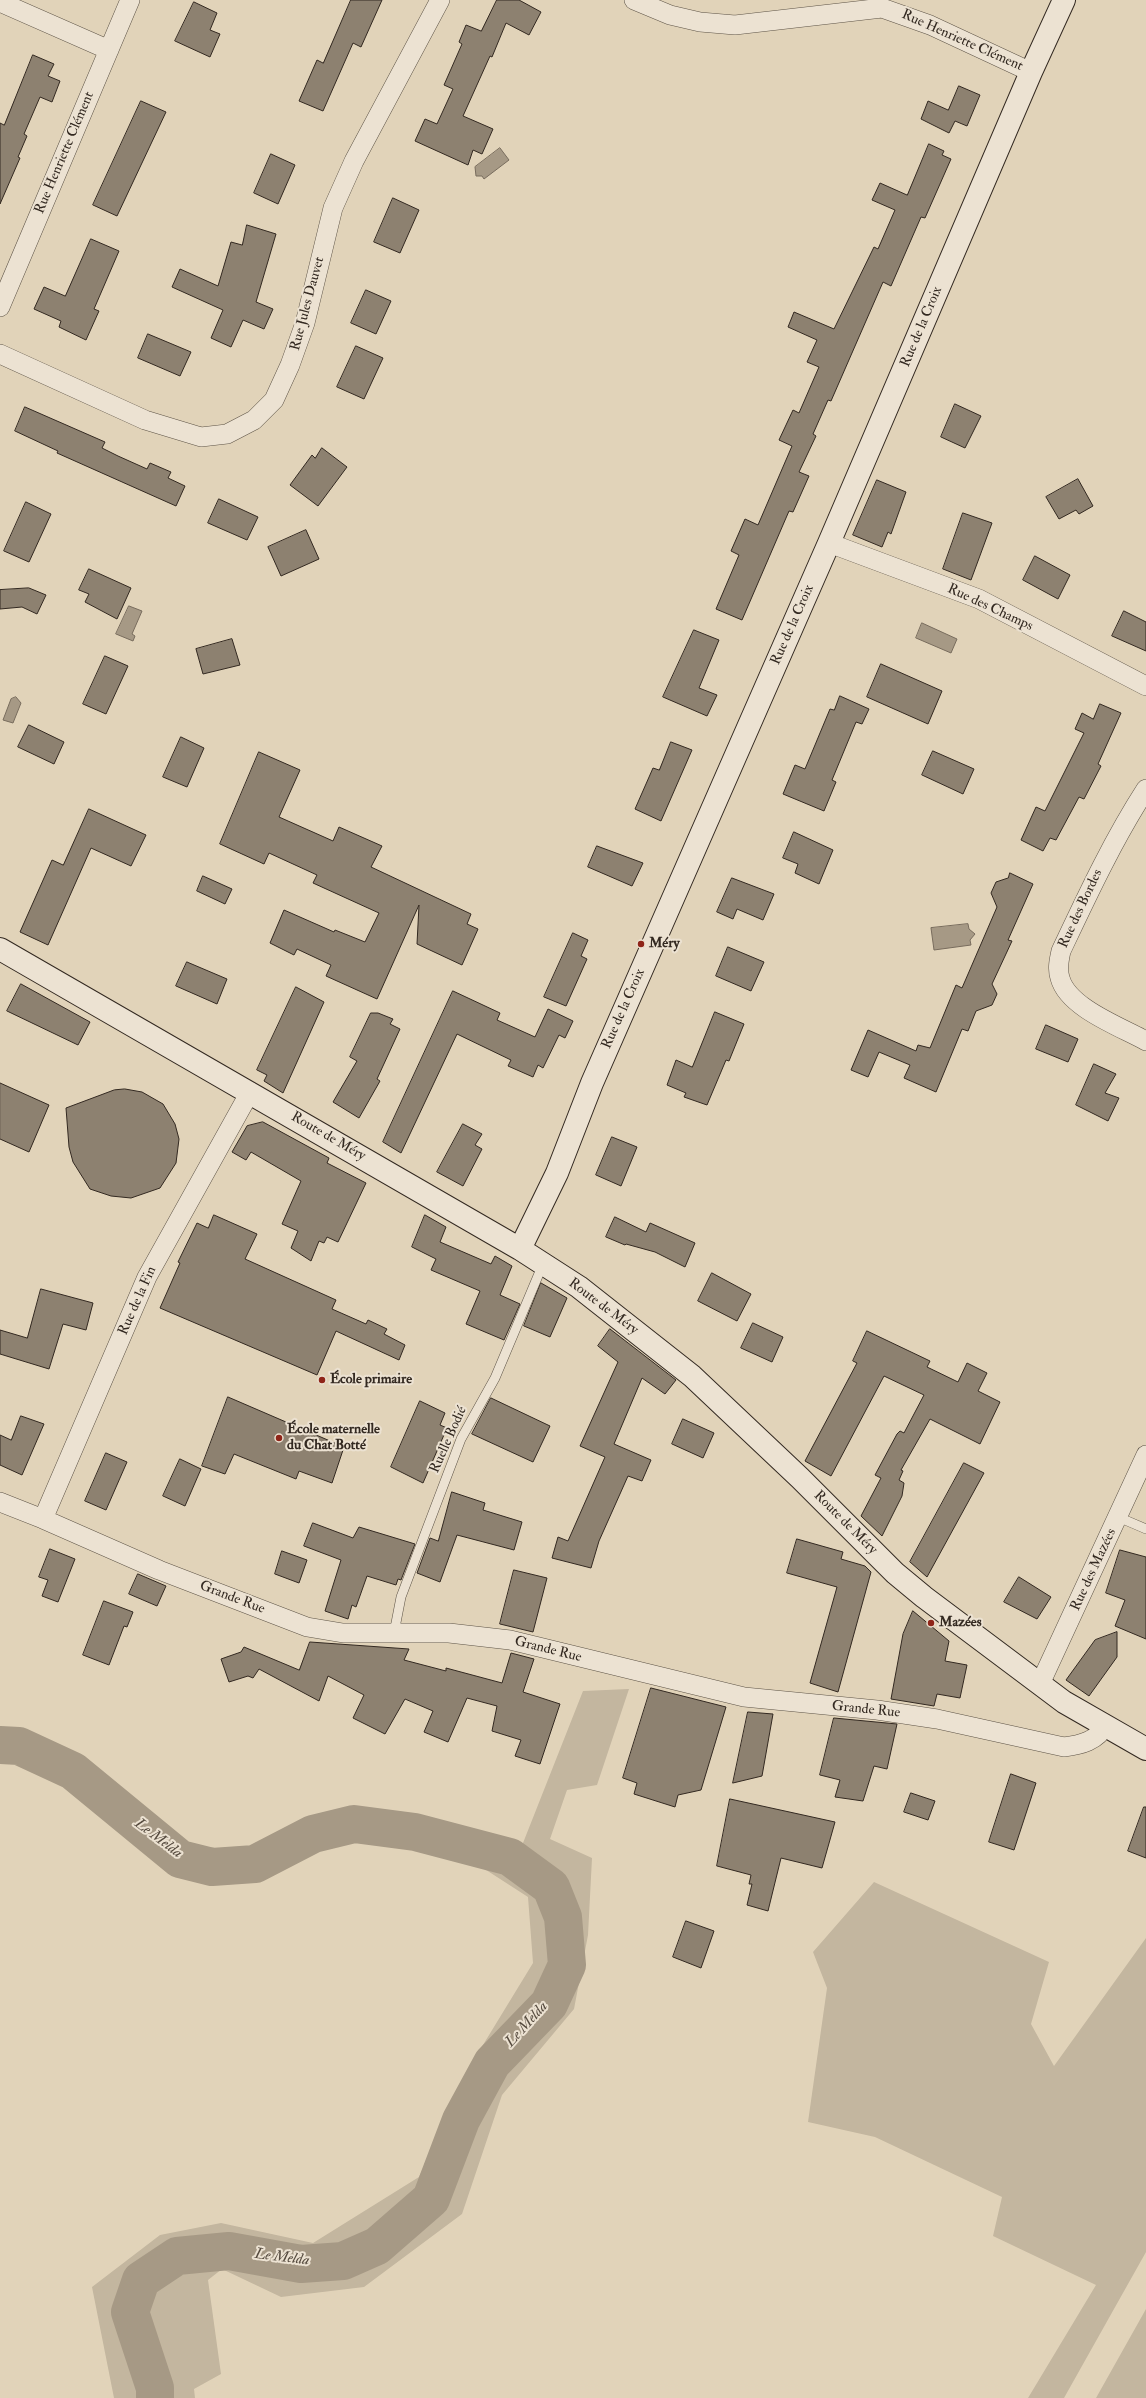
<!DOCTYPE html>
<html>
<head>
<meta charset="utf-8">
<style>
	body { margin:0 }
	canvas { display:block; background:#e1d3b9 }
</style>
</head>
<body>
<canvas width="1146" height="2398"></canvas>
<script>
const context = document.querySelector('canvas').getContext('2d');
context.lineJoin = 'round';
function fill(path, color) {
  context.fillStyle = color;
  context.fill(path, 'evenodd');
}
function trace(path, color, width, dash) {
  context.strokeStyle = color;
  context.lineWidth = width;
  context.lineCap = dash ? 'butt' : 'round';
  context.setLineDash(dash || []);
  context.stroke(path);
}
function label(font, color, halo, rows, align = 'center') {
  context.font = font + ' "IM FELL Double Pica",serif';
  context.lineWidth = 4;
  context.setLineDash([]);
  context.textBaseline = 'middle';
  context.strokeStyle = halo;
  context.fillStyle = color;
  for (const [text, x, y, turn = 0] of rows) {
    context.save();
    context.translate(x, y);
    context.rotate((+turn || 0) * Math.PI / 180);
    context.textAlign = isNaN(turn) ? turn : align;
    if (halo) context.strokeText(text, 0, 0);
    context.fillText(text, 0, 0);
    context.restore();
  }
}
const green = new Path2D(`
	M629,1689L597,1785L567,1790L550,1839L592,1858L588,1935L574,2009L502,2095L462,2214L364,2287L281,2297L222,2269L208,2280L221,2374L194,2389L195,2398H114L92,2287L160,2235L221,2223L313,2243L419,2177L464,2076L533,1963L528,1897L466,1857L523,1843L583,1691Z
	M874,1882L1049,1962L1031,2024L1054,2066L1146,1938V2252L1064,2398H1028L1096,2285L993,2236L1002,2197L875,2137L808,2122L827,1988L813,1952Z
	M1146,2309V2398H1096Z`);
const water = new Path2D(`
	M500,148L509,160L484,179L482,176H476L475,167Z
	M129,606L142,611L132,634L135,636L133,641L116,634Z
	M922,623L957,639L951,653L916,638Z
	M16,697L21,703L13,723L3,720L11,699Z
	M968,924L969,929L975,934L970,940L971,945L934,950L931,928Z`);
const river = new Path2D(`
	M0,1745L19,1746L73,1771L180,1859L212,1867L255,1864L313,1834L354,1824L415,1832L510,1857L551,1887L563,1917L567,1965L549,2004L492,2063L461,2120L431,2199L377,2246L343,2261L301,2264L229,2251L177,2256L141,2280L130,2312L155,2388V2398`);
const building = new Path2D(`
	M351,0H382L361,47L353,43L323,111L299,101L317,60L323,63Z
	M497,0H519L541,12L529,35L506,23L492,57L490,56L463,116L493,129L482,154L473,150L468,165L415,141L425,119L437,124L453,89L444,85L462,44L459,42L466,25L481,31Z
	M194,2L217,13L210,30L220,34L210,57L175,41Z
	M33,55L54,64L48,76L60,81L52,102L40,97L24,134L27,136L18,157L20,158L0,204V123L4,125Z
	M959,86L980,95L967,126L955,121L949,133L921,119L928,101L948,110Z
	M141,101L166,112L117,216L93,205Z
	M929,144L944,151L942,155L951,159L925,218L921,217L891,286L883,282L831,401L828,400L813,434L816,436L799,472L809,476L793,512L789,511L742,620L716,609L739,555L731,551L745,519L758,525L792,446L779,440L793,410L799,413L819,367L807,362L817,340L788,327L794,312L834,329L874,247L878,249L895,210L872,200L880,183L907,195Z
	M271,154L295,165L278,204L254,193Z
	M393,198L419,210L400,253L374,242Z
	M247,225L276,234L256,302L273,309L264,329L243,320L231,347L211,338L223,310L172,287L180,269L218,286L231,242L242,245Z
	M91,239L119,251L94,309L99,311L86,340L59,327L61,321L34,309L44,287L65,296Z
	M366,290L391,301L376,334L351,323Z
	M148,334L191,352L180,376L138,358Z
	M356,346L383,358L364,399L337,387Z
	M955,404L981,416L965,448L941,437Z
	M25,407L105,442L102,448L118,456L147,469L150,463L171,472L168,478L185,486L176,506L57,453L58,451L15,431Z
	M322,448L347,467L318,506L290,485L312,455L315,458Z
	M1078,479L1093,506L1079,514L1076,510L1059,519L1046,497Z
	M877,480L906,492L891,534L888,532L882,547L853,535Z
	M219,499L258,517L247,540L208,523Z
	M26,502L51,514L29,562L4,551Z
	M963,513L992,523L971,580L943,569Z
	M306,530L319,559L281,576L268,547Z
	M1035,556L1070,575L1058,599L1023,580Z
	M89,569L131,588L117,619L85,602L89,594L79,590Z
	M29,588L46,595L37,614L22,607L0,609V590Z
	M1124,611L1146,622V651L1112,636Z
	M694,630L719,640L699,688L717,695L707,716L663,697Z
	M232,639L240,665L203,674L196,649Z
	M105,656L128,666L106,714L83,704Z
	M881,664L942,691L928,724L867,697Z
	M840,696L869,709L862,724L856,722L832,780L836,782L824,811L783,794L795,765L805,769L830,709L834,710Z
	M1100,704L1121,713L1098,764L1101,766L1084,799L1079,797L1056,840L1050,838L1043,851L1021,840L1036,807L1045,811L1084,733L1075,729L1082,713L1093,719Z
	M29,725L64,742L54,764L18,747Z
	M181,737L204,748L187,787L163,777Z
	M671,742L692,750L661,821L635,809L653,768L659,770Z
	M933,751L974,769L963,794L922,775Z
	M259,752L300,770L279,817L333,841L339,827L382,846L371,867L471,914L467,924L478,929L462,965L417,944L419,905L377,999L326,976L331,965L297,949L294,955L270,943L284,910L334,932L335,930L365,942L379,913L313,883L317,875L269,853L264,864L220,844Z
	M89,809L146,835L131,866L91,848L48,945L20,932L52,860L63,865Z
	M794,832L833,850L819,884L795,873L798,864L783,858Z
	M597,846L643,863L632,886L588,867Z
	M1010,873L1033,884L1008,940L1012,941L992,984L997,994L992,1005L976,1011L968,1031L962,1029L936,1092L904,1078L910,1065L879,1052L868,1077L851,1070L868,1030L916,1051L918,1045L930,1048L956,985L962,988L997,907L991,893L996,882L1008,878Z
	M203,876L232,889L225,904L197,891Z
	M732,878L774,894L763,920L737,909L733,919L717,912Z
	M573,933L588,940L581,956L587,959L566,1006L544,997Z
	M728,947L764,962L751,991L716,976Z
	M187,962L227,979L217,1004L176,986Z
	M21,984L90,1022L78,1045L7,1011Z
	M296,987L324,1002L283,1093L264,1081L267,1075L257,1070Z
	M453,991L500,1013L497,1020L535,1037L548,1009L573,1021L565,1038L559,1035L543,1068L538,1065L533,1077L508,1066L511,1060L457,1034L401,1153L383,1142Z
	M715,1012L744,1024L729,1061L726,1060L707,1105L684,1097L686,1093L667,1085L676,1060L692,1067Z
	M371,1013H378L393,1019L390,1024L400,1029L377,1079L380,1081L359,1118L333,1102L357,1061L350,1057Z
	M1046,1025L1078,1039L1068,1062L1036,1049Z
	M1094,1064L1116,1074L1105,1093L1119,1098L1108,1121L1076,1105Z
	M0,1083L49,1105L29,1152L0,1139Z
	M125,1089L142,1092L163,1104L175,1124L179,1139L176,1163L160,1188L131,1198L111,1196L90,1189L73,1162L69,1147L66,1108L114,1090Z
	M263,1122L329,1158L327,1163L366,1183L338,1242L327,1237L324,1243L319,1241L311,1261L291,1248L298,1231L282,1224L301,1181L251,1152L246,1160L232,1152L247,1126Z
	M463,1124L482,1134L475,1145L482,1149L463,1186L437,1172Z
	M612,1137L637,1147L621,1186L596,1175Z
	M214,1215L257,1234L245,1259L336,1300L332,1309L366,1324L368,1320L387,1329L384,1334L405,1345L399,1360L336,1331L317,1375L160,1308L180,1263L178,1262L197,1223L208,1228Z
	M425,1215L446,1227L440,1242L491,1264L495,1256L512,1266L500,1295L520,1304L504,1340L466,1324L480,1291L431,1270L436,1259L412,1247Z
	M615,1217L646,1232L650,1223L695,1243L685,1267L655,1252L626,1244L625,1245L606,1237Z
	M712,1273L751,1294L737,1321L698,1301Z
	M541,1283L567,1298L550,1337L524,1326Z
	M41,1289L93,1303L86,1330L63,1324L49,1369L0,1354V1330L27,1338Z
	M753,1323L783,1337L772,1362L741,1348Z
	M610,1329L676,1380L665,1394L642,1378L614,1444L651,1460L642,1481L628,1476L599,1541L591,1568L552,1558L558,1537L568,1541L605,1457L580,1446L618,1362L598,1346Z
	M867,1331L930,1361L927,1367L958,1382L967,1363L987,1373L978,1391L1000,1402L980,1444L930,1419L901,1470L903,1471L899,1480L904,1483L902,1496L882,1536L861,1516L881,1478L875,1475L897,1434L900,1431L904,1433L924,1395L884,1376L831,1476L805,1461L857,1363L853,1361Z
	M228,1397L344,1447L332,1483L299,1471L296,1479L234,1454L225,1474L202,1466Z
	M491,1398L550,1426L533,1462L472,1434Z
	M420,1401L445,1413L440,1425L447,1428L423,1483L391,1467Z
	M21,1416L44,1424L22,1475L0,1465V1435L11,1440Z
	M683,1419L714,1433L703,1458L672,1444Z
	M106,1453L127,1462L106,1510L85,1501Z
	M180,1459L201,1469L185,1506L163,1496Z
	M964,1463L984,1473L927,1577L910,1562Z
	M452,1492L485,1503L483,1510L522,1522L514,1550L457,1535L440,1582L417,1573L430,1538L438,1541Z
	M313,1523L353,1538L359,1527L415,1544L401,1580L398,1579L396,1585L367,1576L356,1607L352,1605L348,1619L325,1611L341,1560L304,1546Z
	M797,1539L843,1552L841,1559L865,1566L871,1572L838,1692L810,1683L837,1587L787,1573Z
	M50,1549L75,1559L58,1602L42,1596L48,1580L39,1577Z
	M1120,1550L1146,1557V1639L1115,1626L1125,1600L1106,1593Z
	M282,1551L307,1560L299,1583L275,1574Z
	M514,1570L547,1578L533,1632L500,1624Z
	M138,1574L166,1586L157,1606L129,1594Z
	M1019,1577L1051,1597L1037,1619L1004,1602Z
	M104,1601L133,1612L127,1627L124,1626L109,1665L83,1655Z
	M913,1611L949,1641L945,1661L967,1665L960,1698L937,1694L934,1706L891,1699L903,1634Z
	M1117,1632V1657L1089,1696L1066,1680L1095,1640Z
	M310,1642L409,1649L404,1660L446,1671V1668L502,1683L511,1653L534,1659L523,1692L560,1704L540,1764L515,1756L521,1740L492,1731L497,1706L467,1698L448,1742L424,1732L433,1711L405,1699L385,1734L353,1718L364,1695L328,1676L319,1701L259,1669L253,1678L248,1676L229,1682L221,1659L241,1652L244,1647L299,1670Z
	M651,1688L726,1707L701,1790L678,1795L675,1807L634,1794L637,1783L623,1778Z
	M748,1712L773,1714L762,1776L733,1783Z
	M834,1718L897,1724L887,1769L874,1766L863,1801L835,1797L840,1780L820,1775Z
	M1011,1774L1036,1783L1014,1850L989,1842Z
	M911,1793L935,1801L928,1820L904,1812Z
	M730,1799L835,1822L822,1868L781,1858L768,1911L747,1905L752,1884H749L751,1875L717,1866Z
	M1144,1807H1146V1858L1128,1851Z
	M686,1921L714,1931L701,1968L673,1957Z`);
const lane = new Path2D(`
	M1118,1517L1146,1529
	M394,1633L401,1597L461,1439L495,1378L543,1264`);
const street = new Path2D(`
	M634,0L670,15L700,22L735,25L882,8L930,25L1031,72
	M0,2L109,50
	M0,307L130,0
	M0,354L145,420L201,437L227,434L254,420L274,400L290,365L305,323L333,208L354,161L440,0
	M829,543L979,599L1146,686
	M1146,789C1113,840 1087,896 1061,951C1059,960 1057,969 1060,978C1068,1008 1121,1027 1146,1041
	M0,1502L43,1519L159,1570L307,1627L343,1633H449L510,1640L744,1697L877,1710L937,1719L1064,1747C1080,1745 1098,1741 1105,1725
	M43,1519L147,1277L250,1092
	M1040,1684L1146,1455`);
const secondary = new Path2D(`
	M0,949L520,1249L579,1287L692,1376L800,1478L895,1573L924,1597L1064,1702L1146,1749
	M520,1249L557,1173L592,1083L829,543L1031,72L1064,0`);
const markers = [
	[641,944,4,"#8f2418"],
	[322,1380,4,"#8f2418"],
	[279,1438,4,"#8f2418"],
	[931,1623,4,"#8f2418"]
];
const streetNames = [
	["Rue Henriette Clément",962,41,24],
	["Rue Henriette Clément",65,153,-67],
	["Rue Jules Dauvet",308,304,-75],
	["Rue de la Croix",922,327,-67],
	["Rue des Champs",990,608,25],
	["Rue de la Croix",793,625,-66],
	["Rue des Bordes",1081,909,-65],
	["Rue de la Croix",624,1009,-66],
	["Route de Méry",328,1137,30],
	["Rue de la Fin",138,1301,-66],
	["Route de Méry",603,1307,37],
	["Ruelle Bodié",449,1440,-66],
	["Route de Méry",845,1523,45],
	["Rue des Mazées",1094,1570,-65],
	["Grande Rue",232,1598,21],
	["Grande Rue",548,1650,14],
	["Grande Rue",866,1710,6]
];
const poiNames = [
	["Méry",649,944],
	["École primaire",330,1380],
	["École maternelle",287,1430],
	["du Chat Botté",287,1446],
	["Mazées",939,1623]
];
const waterNames = [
	["Le Melda",158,1839,37],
	["Le Melda",527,2025,-48],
	["Le Melda",282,2258,7]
];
fill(green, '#c3b69f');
fill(water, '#a69985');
trace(water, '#786c5d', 1);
trace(river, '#a69985', 38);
fill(building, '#8d8170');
trace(building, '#332921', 1);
trace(lane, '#5e5447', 10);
trace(street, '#5e5447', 20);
trace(secondary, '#332921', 24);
trace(lane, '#ece2d2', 9);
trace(street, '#ece2d2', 19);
trace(secondary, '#ece2d2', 22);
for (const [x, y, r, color] of markers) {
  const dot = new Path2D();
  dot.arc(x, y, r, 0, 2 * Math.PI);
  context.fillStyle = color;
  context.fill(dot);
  trace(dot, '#ece2d2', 1.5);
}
label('14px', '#332921', '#ece2d2', streetNames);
label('bold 14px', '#332921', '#ece2d2', poiNames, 'left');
label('italic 15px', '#564b3f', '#ece2d2', waterNames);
</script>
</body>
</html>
